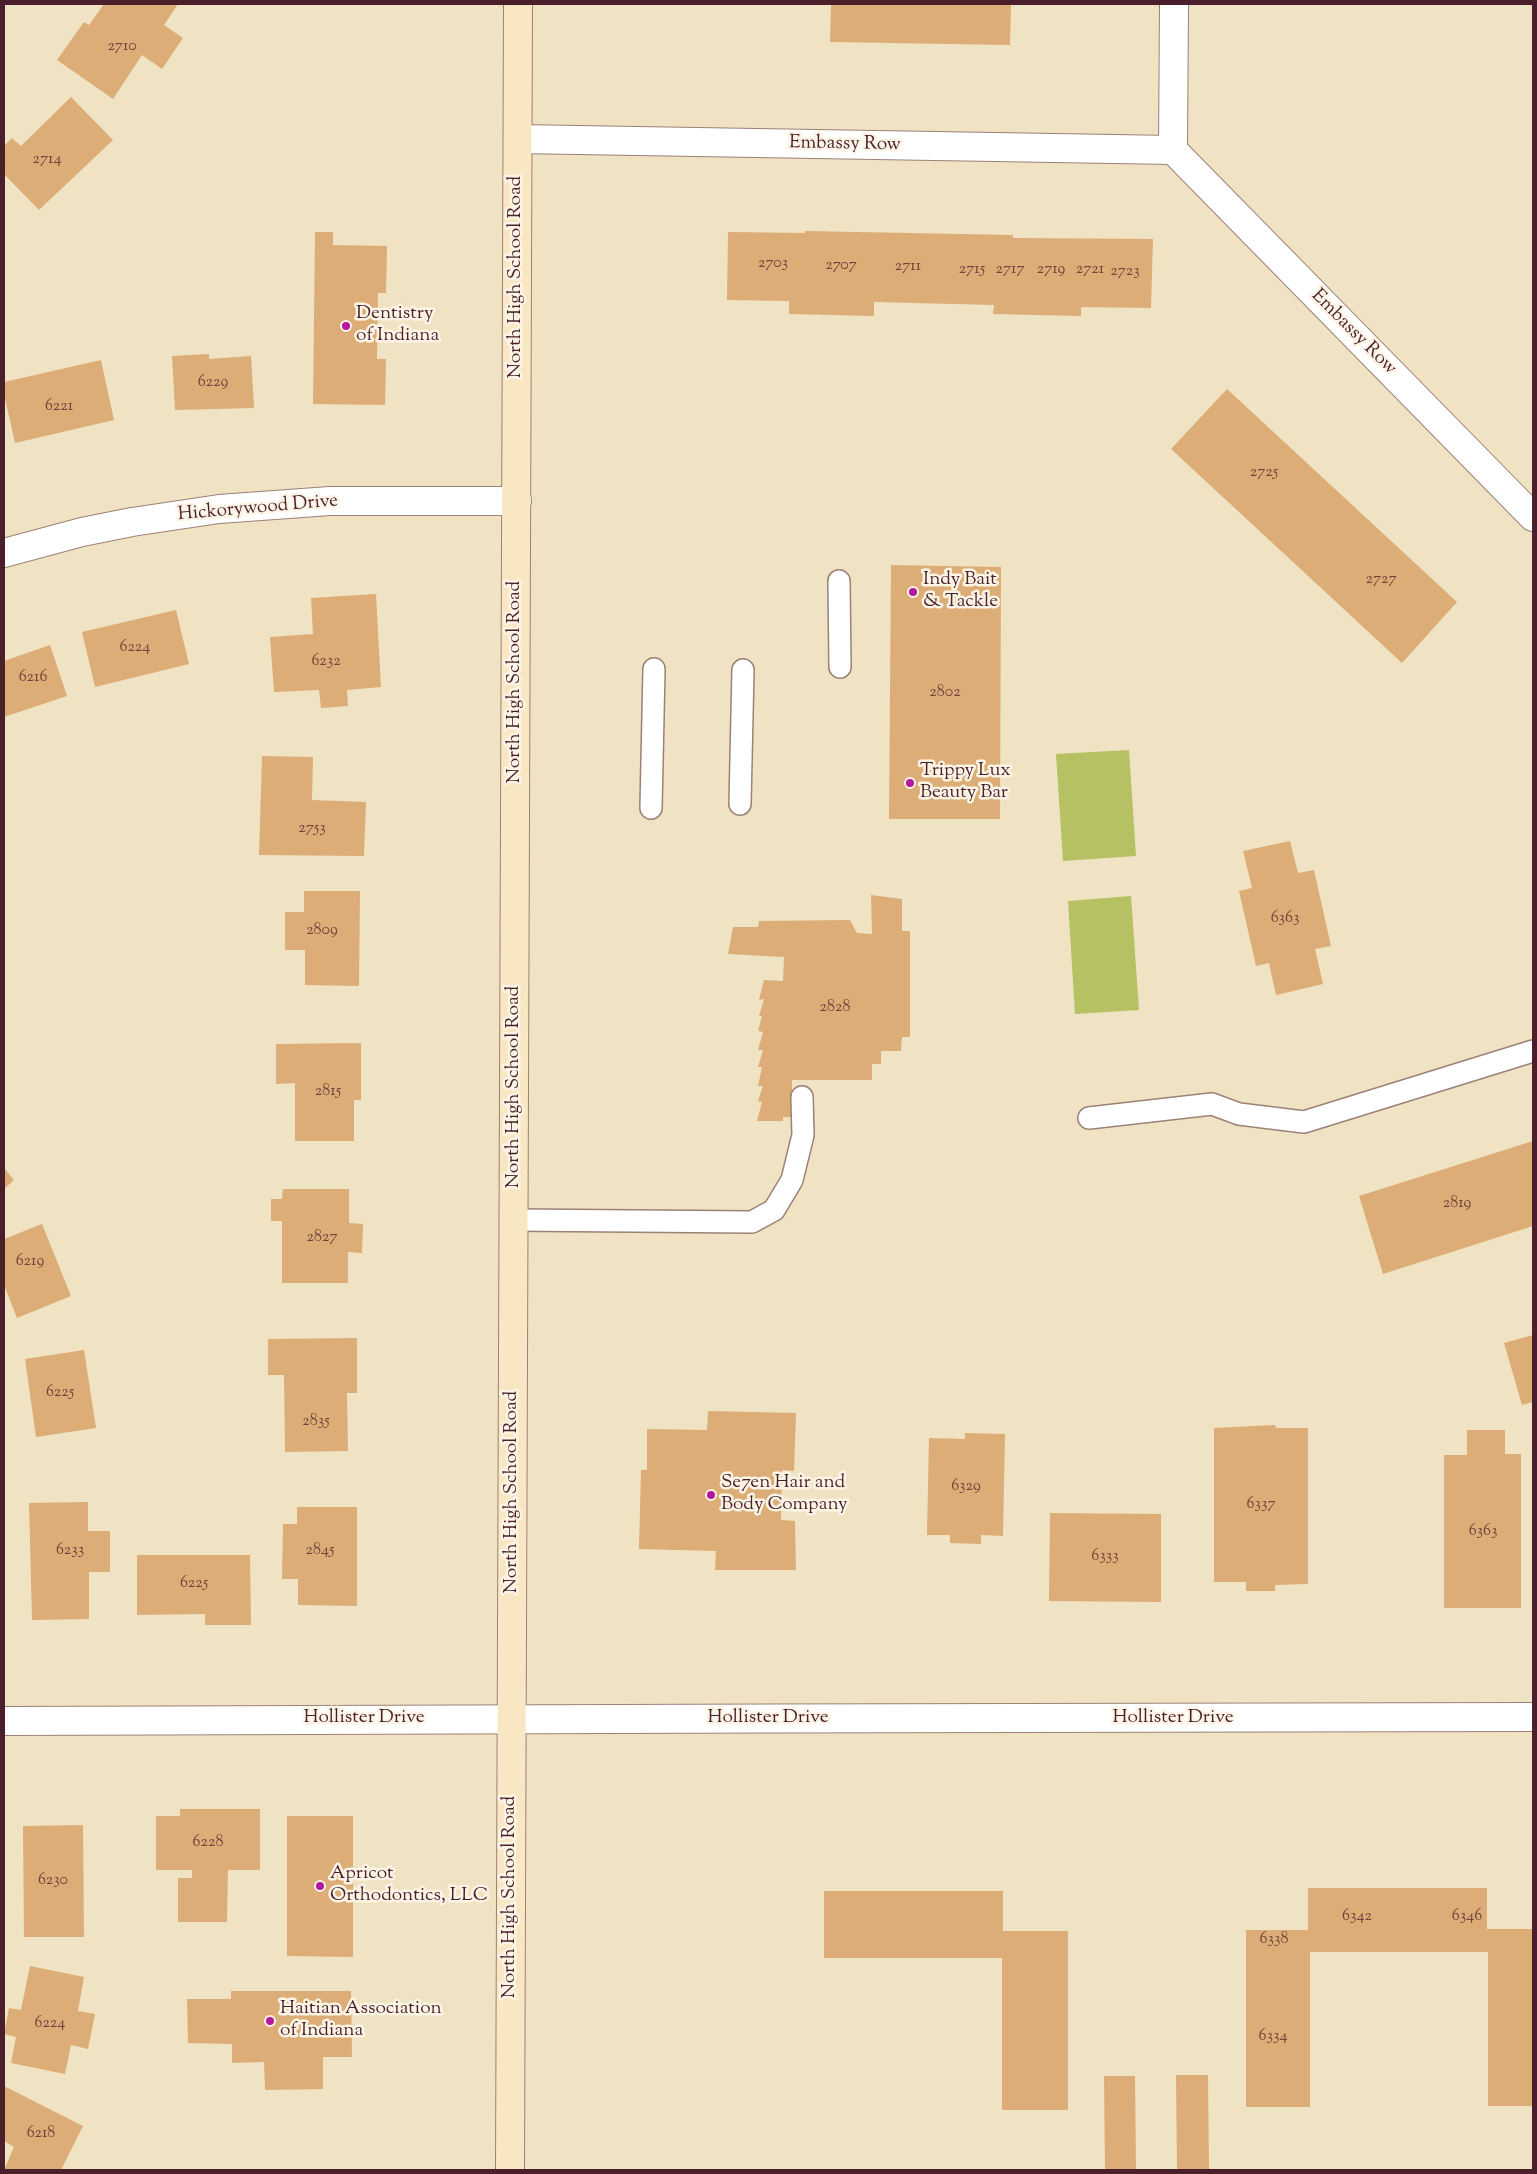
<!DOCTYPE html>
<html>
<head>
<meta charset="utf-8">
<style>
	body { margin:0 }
	#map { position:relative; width:1537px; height:2174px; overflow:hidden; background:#efe3c3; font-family:"Sorts Mill Goudy",serif }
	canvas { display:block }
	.frame { position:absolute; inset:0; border:5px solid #4a1f2b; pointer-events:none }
</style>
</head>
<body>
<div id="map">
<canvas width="1537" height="2174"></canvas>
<div class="frame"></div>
</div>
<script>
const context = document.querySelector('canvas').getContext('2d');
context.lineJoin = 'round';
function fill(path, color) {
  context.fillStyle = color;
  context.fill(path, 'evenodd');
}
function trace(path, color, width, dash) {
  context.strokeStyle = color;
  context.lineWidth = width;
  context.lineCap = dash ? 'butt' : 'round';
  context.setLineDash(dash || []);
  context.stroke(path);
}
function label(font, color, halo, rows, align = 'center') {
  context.font = font + ' "Sorts Mill Goudy",serif';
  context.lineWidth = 5;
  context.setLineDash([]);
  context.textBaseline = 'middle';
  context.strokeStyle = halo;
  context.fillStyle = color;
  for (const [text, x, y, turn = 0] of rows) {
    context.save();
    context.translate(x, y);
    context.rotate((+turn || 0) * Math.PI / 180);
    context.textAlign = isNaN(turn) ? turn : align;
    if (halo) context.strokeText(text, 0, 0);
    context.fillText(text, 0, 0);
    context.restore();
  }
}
const green = new Path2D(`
	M1129,750L1136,856L1063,861L1056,754Z
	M1131,896L1139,1010L1075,1014L1068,901Z`);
const building = new Path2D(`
	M104,4H178L164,25L183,38L162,69L142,55L113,99L57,60L84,22L89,25Z
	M831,4H1011L1010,45L830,42Z
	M71,97L113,140L39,210L4,174V146L12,138L21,146Z
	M805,231L1013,235V238L1153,239L1151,308L1081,307V316L993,314L994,305L874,302V316L789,314V301L727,300L728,232L805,233Z
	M315,232H333V245L387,246L386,293H378L377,359H386L385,405L313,404Z
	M209,354V359L251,356L254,408L175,410L172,356Z
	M101,360L114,420L15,443L4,394V382Z
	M1227,389L1457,602L1402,663L1171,449Z
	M891,565L1001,567L1000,819H889Z
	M376,594L381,687L347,690L348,706L321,708L319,690L274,692L270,637L313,634L311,598Z
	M176,610L189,664L95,687L82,632Z
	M50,645L67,696L4,717V661Z
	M262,756L313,757L312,800L366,802L364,856L259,855Z
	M1290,841L1298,873L1314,870L1331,946L1315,949L1323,984L1276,995L1269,963L1256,966L1239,891L1252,888L1243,851Z
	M304,891H360L359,986L305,985V950H285V912H304Z
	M871,895L902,899V931H910V1037H902L901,1051H881V1064H872V1080H792V1117H783V1121H757L762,1102L758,1101L763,1086H758L762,1067H758L763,1050H758L763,1032L758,1031L762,1016H759L764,999L759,1000L764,980L783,981L784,957L728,954L733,927H758L759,921L850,920L857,933L872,934Z
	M361,1043V1100H354V1141H295V1083L276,1084V1044Z
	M1533,1141V1226L1383,1274L1359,1196Z
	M4,1168L14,1180L4,1189Z
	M283,1189H349V1223L363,1224L362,1253L348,1252V1283H282V1221H271V1199H282Z
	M42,1224L71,1296L17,1318L4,1285V1239Z
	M1533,1335V1402L1522,1405L1504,1343Z
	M357,1338V1393H347L348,1451L285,1452L284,1375H268V1339Z
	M84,1350L96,1428L36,1437L25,1359Z
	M708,1411L796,1413L794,1471L782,1470L781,1520L795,1521L796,1570H715L716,1551L639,1549L641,1470H647V1429L707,1430Z
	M1275,1425L1276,1428H1308V1584L1275,1585V1591H1246V1582H1214V1428Z
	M1467,1430H1505V1454H1521V1608H1444V1455H1467Z
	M965,1433L1005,1434L1003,1536L981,1535V1544L950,1543V1535H927L929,1438L965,1439Z
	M88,1502V1531H110V1572H89V1619L32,1620L29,1503Z
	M297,1507H357V1606L298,1605V1579H282L283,1524H297Z
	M1050,1513L1161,1514V1602L1049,1601Z
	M137,1555H250L251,1625H205V1614L137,1615Z
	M180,1809H260V1870H228L227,1922H178V1878H192V1870H156V1816H180Z
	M287,1816H353V1957L287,1956Z
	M83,1825L84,1937H24L23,1826Z
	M1308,1888H1487V1929H1533V2106H1488V1952H1310V2107H1246V1930H1308Z
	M824,1891H1003V1931H1068V2110H1002V1958H824Z
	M30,1966L84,1977L78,2011L95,2014L88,2049L71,2045L65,2074L11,2063L16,2037L4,2034L9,2008L21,2010Z
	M231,1991H351L352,2057H323V2089L265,2090L264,2062L232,2063V2044L188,2043L187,1999H231Z
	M1176,2075H1208L1209,2170H1177Z
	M1104,2076H1135L1136,2170H1105Z
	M4,2086L83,2126L61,2170H4L14,2147L4,2141Z`);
const lane = new Path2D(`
	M839,581L840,667
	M740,804L743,670
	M651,808L654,669
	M1089,1118L1212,1104L1239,1114L1304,1122L1533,1051
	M514,1220L752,1222L774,1210L792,1180L803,1135L802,1097`);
const street = new Path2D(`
	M1174,4L1173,150L1533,517
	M518,139L1173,150
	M4,553L82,532L132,522L219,509L330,501H517
	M4,1721C514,1718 1023,1719 1533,1717`);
const secondary = new Path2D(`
	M510,2170L518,4`);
const markers = [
	[346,326,5,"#b5179e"],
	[913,592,5,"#b5179e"],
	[910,783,5,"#b5179e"],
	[711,1495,5,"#b5179e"],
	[320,1886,5,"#b5179e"],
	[270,2021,5,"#b5179e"]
];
const numberNames = [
	["2710",122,47],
	["2714",47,160],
	["2703",773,264],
	["2707",841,266],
	["2711",908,267],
	["2715",972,270],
	["2717",1010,270],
	["2719",1051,270],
	["2721",1090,270],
	["2723",1125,272],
	["6229",213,383],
	["6221",59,407],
	["2725",1264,473],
	["2727",1381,580],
	["6224",135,648],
	["6232",326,662],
	["6216",33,678],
	["2802",945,693],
	["2753",312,829],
	["6363",1285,919],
	["2809",322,931],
	["2828",835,1008],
	["2815",328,1092],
	["2819",1457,1204],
	["2827",322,1238],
	["6219",30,1262],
	["6225",60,1393],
	["2835",316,1422],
	["6329",966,1487],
	["6337",1261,1505],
	["6363",1483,1532],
	["6233",70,1551],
	["2845",320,1551],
	["6333",1105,1557],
	["6225",194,1584],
	["6228",208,1843],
	["6230",53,1881],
	["6342",1357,1917],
	["6346",1467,1917],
	["6338",1274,1940],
	["6224",50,2024],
	["6334",1273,2037],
	["6218",41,2134]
];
const streetNames = [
	["Embassy Row",845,145,1],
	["North High School Road",517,277,-90],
	["Embassy Row",1353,333,45],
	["Hickorywood Drive",258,509,-5],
	["North High School Road",516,682,-90],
	["North High School Road",515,1087,-90],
	["North High School Road",513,1492,-90],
	["Hollister Drive",364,1719],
	["Hollister Drive",768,1719],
	["Hollister Drive",1173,1719],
	["North High School Road",511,1897,-90]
];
const poiNames = [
	["Dentistry",356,315],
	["of Indiana",356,337],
	["Indy Bait",923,581],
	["& Tackle",923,603],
	["Trippy Lux",920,772],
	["Beauty Bar",920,794],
	["Se7en Hair and",721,1484],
	["Body Company",721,1506],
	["Apricot",330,1875],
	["Orthodontics, LLC",330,1897],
	["Haitian Association",280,2010],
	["of Indiana",280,2032]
];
fill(green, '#b5c163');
fill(building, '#dcad76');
trace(lane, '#9c8177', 24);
trace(street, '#9c8177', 30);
trace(secondary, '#9c8177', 30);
trace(lane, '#fff', 21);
trace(street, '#fff', 28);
trace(secondary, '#f9e7c3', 28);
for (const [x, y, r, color] of markers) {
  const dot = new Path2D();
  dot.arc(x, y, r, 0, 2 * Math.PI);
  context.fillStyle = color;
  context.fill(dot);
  trace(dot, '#fcf5e5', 2);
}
label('16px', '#6e423e', null, numberNames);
label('19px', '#4a1f2b', '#fcf5e5', streetNames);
label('19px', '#4a1f2b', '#fcf5e5', poiNames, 'left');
</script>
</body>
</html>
